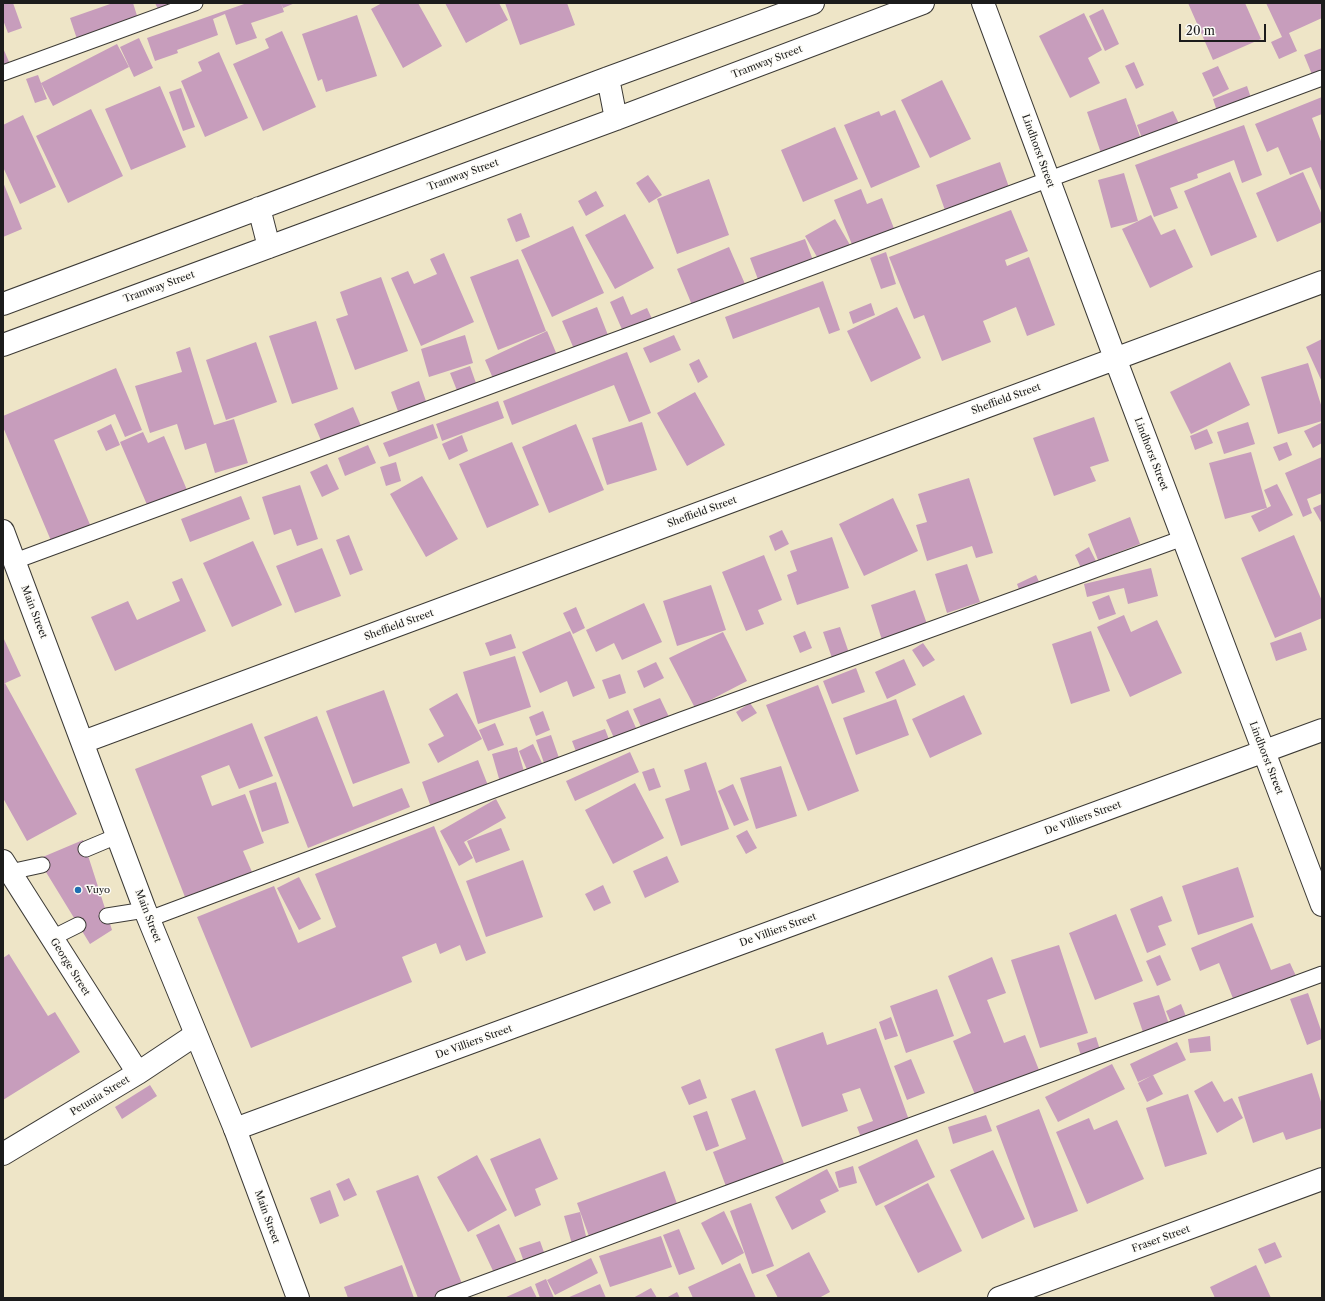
<!DOCTYPE html>
<html>
<head>
<meta charset="utf-8">
<style>
	body { margin:0 }
	#map { position:relative; width:1325px; height:1301px; overflow:hidden; background:#eee5c7; font-family:"Libre Caslon Text",serif }
	canvas { display:block }
	.frame { position:absolute; inset:0; border:4px solid #1c1c1c; pointer-events:none }
	.scale { position:absolute; left:1179px; top:24px; width:87px; height:18px; box-sizing:border-box; border:2px solid #1c1c1c; border-top:0; padding-left:5px; font-size:12px; line-height:14px; white-space:nowrap; color:#1c1c1c; -webkit-text-stroke:3px #fdfcf7; paint-order:stroke }
</style>
</head>
<body>
<div id="map">
<canvas width="1325" height="1301"></canvas>
<div class="frame"></div>
<div class="scale">20 m</div>
</div>
<script>
const context = document.querySelector('canvas').getContext('2d');
context.lineJoin = 'round';
function fill(path, color) {
  context.fillStyle = color;
  context.fill(path, 'evenodd');
}
function trace(path, color, width, dash) {
  context.strokeStyle = color;
  context.lineWidth = width;
  context.lineCap = dash ? 'butt' : 'round';
  context.setLineDash(dash || []);
  context.stroke(path);
}
function label(font, color, halo, rows, align = 'center') {
  context.font = font + ' "Libre Caslon Text",serif';
  context.lineWidth = 3;
  context.setLineDash([]);
  context.textBaseline = 'middle';
  context.strokeStyle = halo;
  context.fillStyle = color;
  for (const [text, x, y, turn = 0] of rows) {
    context.save();
    context.translate(x, y);
    context.rotate((+turn || 0) * Math.PI / 180);
    context.textAlign = isNaN(turn) ? turn : align;
    if (halo) context.strokeText(text, 0, 0);
    context.fillText(text, 0, 0);
    context.restore();
  }
}
const building = new Path2D(`
	M3,3H13L22,28L8,33L3,20Z
	M113,3H133L139,22L78,42L70,18Z
	M155,3H174L158,9Z
	M247,3H281L284,12L251,23L257,38L236,45L225,14L213,19L218,35L177,50L178,53L155,61L147,38Z
	M281,3H295L283,8Z
	M382,3H418L442,46L403,68L371,9Z
	M445,3H499L508,20L466,43Z
	M505,3H567L575,25L520,45Z
	M1188,3H1245L1261,39L1213,60Z
	M1266,3H1321L1322,18L1289,33L1297,51L1279,59L1271,42L1282,37Z
	M1103,9L1119,44L1105,51L1089,16Z
	M1084,13L1102,50L1088,58L1100,83L1070,98L1039,36Z
	M357,15L377,76L326,92L322,79L318,81L302,34Z
	M282,31L316,107L263,131L233,64L269,48L265,39Z
	M139,38L153,68L134,77L120,47Z
	M117,44L129,67L53,106L41,83Z
	M3,48L10,64L3,67Z
	M1322,48V74L1313,77L1304,55Z
	M219,52L248,118L205,137L181,81L202,71L198,62Z
	M1134,62L1144,85L1136,89L1125,66Z
	M1218,66L1229,89L1213,97L1202,73Z
	M38,75L47,99L35,103L26,79Z
	M942,80L971,139L930,158L901,100Z
	M160,86L186,147L131,170L105,109Z
	M1247,86L1252,101L1218,114L1213,99Z
	M181,88L195,127L183,131L169,92Z
	M1322,97V114L1312,118L1322,144V193L1311,167L1290,175L1278,147L1267,152L1255,124Z
	M1126,98L1142,142L1102,156L1087,112Z
	M91,109L123,176L68,203L36,136Z
	M895,110L920,167L871,188L844,125L879,111L881,116Z
	M1173,111L1180,126L1143,141L1137,125Z
	M23,115L56,187L20,204L3,167V125Z
	M1244,125L1262,175L1242,183L1234,160L1197,174L1198,178L1170,188L1178,208L1154,217L1135,165Z
	M835,127L858,179L803,202L781,150Z
	M1000,162L1010,190L946,213L936,185Z
	M1230,172L1257,237L1211,256L1184,191Z
	M1303,172L1322,215V222L1277,242L1256,193Z
	M1124,173L1138,221L1111,228L1098,180Z
	M648,175L662,195L649,203L636,183Z
	M709,179L729,235L677,254L657,199Z
	M3,182L22,229L3,237Z
	M861,189L867,204L882,198L895,231L853,247L834,200Z
	M596,191L604,206L586,216L578,201Z
	M1011,210L1028,251L1005,260L1007,266L1029,257L1055,325L1027,336L1016,307L983,321L991,342L942,361L924,315L914,319L889,257Z
	M521,213L530,237L516,242L507,219Z
	M625,214L654,268L615,289L585,235Z
	M1151,215L1161,235L1175,229L1193,267L1150,288L1122,229Z
	M835,219L850,245L820,262L805,236Z
	M573,226L604,293L552,317L521,250Z
	M805,239L814,263L759,282L750,258Z
	M729,247L745,284L692,305L677,269Z
	M886,252L896,284L881,289L870,258Z
	M444,253L474,322L421,346L391,278L408,271L414,284L437,274L430,259Z
	M518,259L546,331L498,350L470,277Z
	M381,277L408,351L355,370L336,319L348,315L340,292Z
	M823,281L840,330L829,334L819,307L733,339L725,317Z
	M623,296L631,315L647,308L653,321L624,334L610,302Z
	M871,303L875,315L853,324L849,312Z
	M597,307L608,335L574,349L562,321Z
	M897,307L921,358L871,382L847,331Z
	M316,321L338,389L292,404L269,336Z
	M547,331L557,355L495,383L485,360Z
	M465,335L473,363L429,377L421,349Z
	M674,335L681,350L650,363L643,348Z
	M1322,339V382L1306,347Z
	M256,342L277,402L226,420L206,360Z
	M190,347L214,425L234,419L248,463L215,473L206,443L185,450L177,424L150,433L135,386L182,372L176,352Z
	M627,352L651,413L629,422L614,385L512,425L503,401Z
	M699,359L708,377L698,383L689,364Z
	M1230,362L1250,405L1191,434L1170,392Z
	M1308,363L1322,408V421L1278,434L1261,377Z
	M470,366L477,386L458,393L450,373Z
	M116,368L142,430L125,437L115,414L54,440L91,527L52,543L3,427V416Z
	M419,381L427,404L399,414L391,392Z
	M695,392L725,445L687,466L657,413Z
	M498,401L504,418L442,441L436,424Z
	M353,407L362,428L323,445L314,424Z
	M1094,417L1109,461L1090,467L1096,481L1054,496L1033,438Z
	M642,422L657,470L607,485L592,438Z
	M1248,422L1255,444L1224,454L1217,432Z
	M1321,423L1322,425V443L1313,448L1304,431Z
	M111,424L120,445L106,451L97,431Z
	M433,424L438,438L389,457L383,443Z
	M576,424L604,490L549,513L522,447Z
	M1207,429L1213,443L1195,450L1190,436Z
	M143,432L148,443L164,436L187,490L148,507L120,442Z
	M462,435L468,451L449,460L442,444Z
	M512,442L539,505L487,528L459,464Z
	M1287,442L1292,455L1279,461L1273,447Z
	M368,445L376,463L345,476L338,458Z
	M1251,452L1267,508L1225,519L1209,463Z
	M1322,457V493L1307,499L1312,513L1303,517L1285,473Z
	M396,462L401,481L386,486L380,467Z
	M327,464L339,489L322,497L310,472Z
	M422,476L458,539L426,557L390,494Z
	M969,478L993,553L976,558L972,546L927,561L916,525L927,522L918,494Z
	M1277,484L1293,515L1259,532L1251,516L1271,506L1264,490Z
	M300,485L318,539L297,546L291,529L274,535L262,497Z
	M241,496L250,519L190,542L181,519Z
	M893,498L918,551L864,576L839,524Z
	M1322,504V524L1313,508Z
	M1130,517L1140,544L1098,560L1088,534Z
	M782,530L789,544L775,551L769,536Z
	M349,535L363,570L350,575L336,540Z
	M1294,535L1322,601V618L1275,638L1241,558Z
	M832,537L849,588L797,605L787,575L797,571L790,551Z
	M253,541L282,605L232,627L203,563Z
	M1089,547L1096,561L1081,568L1075,555Z
	M322,548L341,596L295,613L276,566Z
	M764,555L782,600L758,610L764,624L746,631L722,572Z
	M967,564L980,602L947,613L935,574Z
	M1151,568L1158,596L1128,604L1124,588L1087,597L1084,584Z
	M1036,575L1041,586L1021,595L1017,584Z
	M182,578L206,631L115,671L91,617L128,601L137,620L180,601L172,582Z
	M711,585L726,630L677,646L663,601Z
	M915,590L927,624L882,640L871,605Z
	M1109,595L1116,614L1099,620L1092,602Z
	M644,603L662,642L622,660L614,643L596,652L586,630Z
	M576,607L585,628L573,634L563,613Z
	M1124,615L1131,632L1157,620L1182,673L1130,697L1097,627Z
	M840,627L849,653L832,658L823,632Z
	M570,631L595,688L573,697L567,681L540,693L522,652Z
	M805,631L812,648L800,653L793,636Z
	M1091,631L1110,691L1071,704L1052,644Z
	M723,632L747,681L695,708L669,658Z
	M1301,632L1307,650L1276,661L1270,643Z
	M511,634L516,648L490,656L485,643Z
	M3,637L21,676L3,684Z
	M923,643L935,660L923,667L912,650Z
	M515,656L531,707L478,724L463,672Z
	M904,659L916,685L887,699L875,672Z
	M656,662L664,678L644,688L637,671Z
	M856,668L865,692L832,704L823,681Z
	M620,674L626,693L609,699L602,680Z
	M5,683L77,814L27,841L3,798V685Z
	M818,685L859,791L808,811L766,705Z
	M384,690L410,763L353,784L326,711Z
	M457,693L482,739L438,763L428,744L444,736L429,709Z
	M964,695L982,734L930,758L912,719Z
	M660,698L669,717L642,729L633,709Z
	M896,699L909,735L856,755L843,718Z
	M750,703L757,713L742,722L736,712Z
	M628,710L636,728L614,738L606,720Z
	M543,711L550,730L536,736L529,717Z
	M317,716L353,807L402,788L410,807L308,848L264,737Z
	M252,723L273,776L239,789L229,765L201,776L212,806L245,794L264,843L243,851L252,872L185,897L135,769Z
	M495,723L504,745L488,751L479,730Z
	M605,729L610,742L577,754L572,741Z
	M551,735L559,758L544,763L536,740Z
	M533,744L543,765L528,772L519,751Z
	M517,747L525,775L500,782L492,754Z
	M630,752L639,772L575,801L566,781Z
	M478,760L489,788L432,810L422,782Z
	M706,762L729,829L681,846L665,799L690,790L684,770Z
	M781,766L797,816L756,829L740,778Z
	M654,768L661,787L649,791L642,772Z
	M276,782L289,823L262,832L249,791Z
	M635,783L664,838L613,864L585,810Z
	M733,784L749,820L734,826L718,791Z
	M496,799L506,818L464,842L473,858L459,866L440,831Z
	M434,826L486,953L466,961L460,945L440,954L436,943L402,957L412,982L251,1048L197,917L274,886L298,943L336,927L315,874Z
	M501,828L510,850L476,863L467,841Z
	M747,830L757,848L746,854L736,836Z
	M83,840L112,930L90,944L38,859Z
	M667,856L679,882L645,898L633,871Z
	M523,860L543,917L486,937L466,881Z
	M1238,867L1254,917L1198,935L1182,886Z
	M299,877L321,919L299,930L277,888Z
	M603,885L611,903L594,911L585,894Z
	M1162,896L1172,921L1158,926L1166,945L1147,953L1130,909Z
	M1116,914L1143,981L1095,1000L1069,933Z
	M1252,923L1271,970L1290,963L1296,976L1234,1001L1219,963L1200,971L1191,948Z
	M1059,945L1088,1033L1040,1048L1011,960Z
	M9,954L48,1016L55,1012L80,1052L3,1100V1041L4,1040L3,1038V958Z
	M1160,955L1171,980L1157,986L1146,961Z
	M992,957L1006,993L987,1000L1004,1043L1025,1035L1039,1070L991,1089L976,1097L953,1041L971,1033L948,976Z
	M937,989L954,1036L906,1053L890,1006Z
	M1308,993L1322,1033V1039L1307,1045L1290,999Z
	M1159,995L1170,1027L1144,1035L1133,1003Z
	M1181,1004L1187,1019L1172,1025L1166,1011Z
	M891,1017L898,1036L885,1040L879,1022Z
	M876,1028L910,1123L862,1140L857,1127L873,1121L860,1088L842,1094L848,1111L802,1127L775,1049L823,1032L827,1045Z
	M1210,1036L1211,1051L1190,1053L1188,1039Z
	M1096,1037L1101,1053L1082,1059L1077,1043Z
	M1177,1042L1186,1060L1138,1082L1130,1064Z
	M911,1059L925,1093L907,1100L894,1066Z
	M1112,1064L1125,1089L1058,1122L1045,1097Z
	M1312,1073L1322,1105V1128L1286,1140L1283,1132L1253,1143L1238,1097Z
	M1153,1075L1163,1094L1147,1102L1138,1083Z
	M700,1079L707,1098L689,1105L681,1087Z
	M1212,1081L1224,1102L1232,1098L1243,1118L1217,1133L1194,1091Z
	M150,1085L157,1096L122,1119L115,1107Z
	M755,1090L785,1166L727,1189L713,1152L746,1139L731,1099Z
	M1188,1094L1207,1154L1165,1167L1146,1108Z
	M1039,1109L1078,1211L1034,1228L996,1126Z
	M707,1111L719,1146L706,1151L693,1116Z
	M986,1115L992,1131L953,1144L948,1127Z
	M1089,1118L1094,1130L1117,1120L1144,1179L1087,1204L1056,1132Z
	M540,1138L558,1179L535,1189L541,1205L515,1217L490,1159Z
	M917,1139L935,1177L876,1206L858,1167Z
	M993,1150L1025,1219L982,1239L950,1170Z
	M477,1155L507,1210L468,1232L437,1177Z
	M853,1166L857,1183L839,1188L835,1172Z
	M827,1169L839,1191L820,1200L826,1212L792,1230L775,1197Z
	M665,1171L679,1209L591,1242L577,1203Z
	M418,1175L463,1286L433,1298H418L376,1191Z
	M349,1178L357,1195L344,1201L336,1184Z
	M928,1183L962,1251L918,1273L884,1206Z
	M330,1190L339,1216L320,1224L310,1198Z
	M751,1203L774,1266L752,1274L730,1211Z
	M724,1211L744,1253L722,1265L701,1223Z
	M580,1212L587,1240L572,1244L564,1216Z
	M499,1224L518,1265L495,1275L476,1235Z
	M679,1229L695,1269L679,1275L663,1235Z
	M661,1236L672,1267L610,1287L599,1256Z
	M540,1241L545,1255L524,1262L519,1248Z
	M1275,1242L1282,1257L1265,1264L1258,1249Z
	M809,1252L830,1292L819,1298H778L766,1275Z
	M591,1258L598,1273L555,1295L547,1280Z
	M740,1263L756,1298H693L688,1287Z
	M402,1265L414,1298H348L344,1287Z
	M1256,1265L1271,1298H1215L1210,1287Z
	M546,1279L554,1298H540L535,1284Z
	M600,1284L606,1298H567Z
	M531,1286L537,1298H504Z
	M651,1288L657,1298H633Z
	M677,1292L680,1298H666Z`);
const service = new Path2D(`
	M3,73L195,3
	M15,561L640,331L1322,78
	M86,849L117,836
	M10,872L42,865
	M107,916L145,910
	M149,919L681,720L1183,538
	M52,938L78,925
	M443,1298L1322,974`);
const minor = new Path2D(`
	M983,3L1115,358L1322,905
	M608,78L616,119
	M259,208L269,247
	M3,304L608,78L813,3
	M3,345L616,119L923,3
	M83,742L1322,282
	M3,861L138,1073
	M235,1129L1322,730
	M3,1154L138,1073L195,1035
	M999,1298L1322,1179`);
const secondary = new Path2D(`
	M3,531L145,910L235,1129L298,1298`);
const markers = [
	[78,890,4,"#1f6fb2"]
];
const streetNames = [
	["Tramway Street",767,62,-21],
	["Lindhorst Street",1038,151,70],
	["Tramway Street",463,175,-20],
	["Tramway Street",159,287,-20],
	["Sheffield Street",1006,399,-20],
	["Lindhorst Street",1151,454,69],
	["Sheffield Street",702,512,-20],
	["Main Street",34,612,69],
	["Sheffield Street",399,625,-20],
	["Lindhorst Street",1266,758,69],
	["De Villiers Street",1083,818,-20],
	["Main Street",148,916,69],
	["De Villiers Street",778,930,-20],
	["George Street",70,967,58],
	["De Villiers Street",474,1042,-20],
	["Petunia Street",100,1096,-31],
	["Main Street",267,1217,70],
	["Fraser Street",1161,1239,-20]
];
const poiNames = [
	["Vuyo",86,890]
];
fill(building, '#c79dbc');
trace(service, '#3c3a36', 17);
trace(minor, '#3c3a36', 24);
trace(secondary, '#3c3a36', 24);
trace(service, '#fff', 15);
trace(minor, '#fff', 22);
trace(secondary, '#fff', 22);
for (const [x, y, r, color] of markers) {
  const dot = new Path2D();
  dot.arc(x, y, r, 0, 2 * Math.PI);
  context.fillStyle = color;
  context.fill(dot);
  trace(dot, '#fdfcf7', 1.5);
}
label('10px', '#1c1c1c', '#fdfcf7', streetNames);
label('10px', '#1c1c1c', '#fdfcf7', poiNames, 'left');
</script>
</body>
</html>
